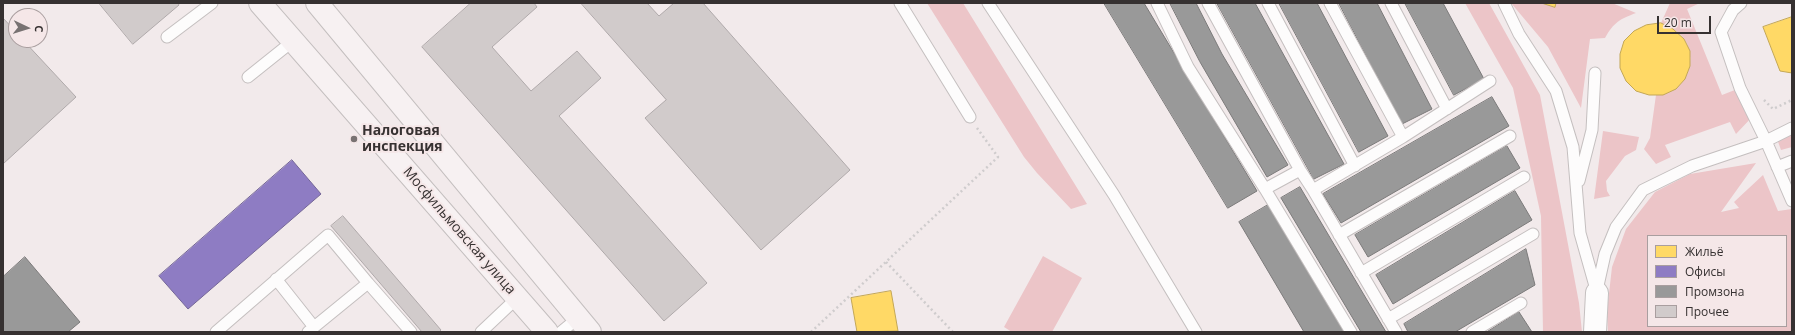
<!DOCTYPE html>
<html>
<head>
<meta charset="utf-8">
<style>
	body { margin:0 }
	#map { position:relative; width:1795px; height:335px; overflow:hidden; background:#f2eaeb; font-family:"Open Sans",sans-serif }
	canvas { display:block }
	.frame { position:absolute; inset:0; border:4px solid #363131; pointer-events:none }
	.legend { position:absolute; left:1647px; top:235px; width:140px; height:92px; box-sizing:border-box; background:#f5e7e8; border:1px solid #a99e9f; margin:0; padding:5px 7px; list-style:none; font-size:12px; color:#363131 }
	.legend li { display:flex; align-items:center; gap:8px; height:20px }
	.legend b { width:20px; border:1px solid #a99e9f }
	.north { position:absolute; left:8px; top:8px; width:40px; height:40px; box-sizing:border-box; background:#f5e7e8; border:1px solid #a99e9f; border-radius:50%; rotate:94deg; font-size:11px; font-weight:700; line-height:16px; text-align:center; color:#363131 }
	.north::after { content:''; display:block; margin:auto; width:14px; height:18px; background:#787272; clip-path:polygon(50% 0,100% 100%,50% 72%,0 100%) }
	.scale { position:absolute; left:1657px; top:16px; width:54px; height:18px; box-sizing:border-box; border:2px solid #363131; border-top:0; padding-left:5px; font-size:12px; line-height:14px; white-space:nowrap; color:#363131; -webkit-text-stroke:3px #f5e7e8; paint-order:stroke }
</style>
</head>
<body>
<div id="map">
<canvas width="1795" height="335"></canvas>
<div class="frame"></div>
<ul class="legend">
<li><b style="height:11px;background:#ffd966"></b>Жильё</li>
<li><b style="height:11px;background:#8e7cc3"></b>Офисы</li>
<li><b style="height:11px;background:#999"></b>Промзона</li>
<li><b style="height:11px;background:#d1cbcb"></b>Прочее</li>
</ul>
<div class="north">С</div>
<div class="scale">20 m</div>
</div>
<script>
const context = document.querySelector('canvas').getContext('2d');
context.lineJoin = 'round';
function fill(path, color) {
  context.fillStyle = color;
  context.fill(path, 'evenodd');
}
function trace(path, color, width, dash) {
  context.strokeStyle = color;
  context.lineWidth = width;
  context.lineCap = dash ? 'butt' : 'round';
  context.setLineDash(dash || []);
  context.stroke(path);
}
function label(font, color, halo, rows, align = 'center') {
  context.font = font + ' "Open Sans",sans-serif';
  context.lineWidth = 4;
  context.setLineDash([]);
  context.textBaseline = 'middle';
  context.strokeStyle = halo;
  context.fillStyle = color;
  for (const [text, x, y, turn = 0] of rows) {
    context.save();
    context.translate(x, y);
    context.rotate((+turn || 0) * Math.PI / 180);
    context.textAlign = isNaN(turn) ? turn : align;
    if (halo) context.strokeText(text, 0, 0);
    context.fillText(text, 0, 0);
    context.restore();
  }
}
const green = new Path2D(`
	M927,3H963L1087,204L1071,209L1037,173L1024,157Z
	M1465,3H1489L1540,95L1579,303L1582,332H1543L1541,216L1513,88Z
	M1511,3H1542L1554,7L1556,3H1612L1636,13C1620,19 1614,22 1605,38L1590,39L1581,108L1548,47Z
	M1670,3H1700L1687,9L1722,95L1740,88L1753,116L1736,134L1730,122L1665,145L1671,157L1656,164L1644,149L1650,138L1656,95C1683,94 1700,63 1684,39C1679,31 1669,27 1661,23Z
	M1792,128V147L1781,150L1776,136Z
	M1603,131L1639,137L1636,150L1625,156L1606,181L1607,191L1610,196L1594,199Z
	M1756,163L1721,212L1739,208L1734,202L1763,175L1778,211L1792,209V332H1608L1607,311L1612,267L1626,229L1655,192L1690,174ZM1648,236H1786V326H1648Z
	M1043,256L1082,278L1052,332H1012L1004,327Z`);
const homes = new Path2D(`
	M1542,3H1556L1555,7Z
	M1792,17V73L1780,71L1763,27Z
	M1661,23L1673,29L1684,39L1690,51V66L1685,79L1676,89L1663,95H1649L1636,91L1626,81L1620,68V54L1624,41L1634,31L1646,25Z
	M891,291L898,331L857,332L851,298Z`);
const offices = new Path2D(`
	M292,160L321,194L188,309L159,276Z`);
const industry = new Path2D(`
	M1104,3H1144L1257,191L1228,208Z
	M1170,3H1196L1222,54L1288,165L1267,177L1200,62Z
	M1217,3H1255L1344,164L1314,179Z
	M1279,3H1317L1388,136L1359,152Z
	M1339,3H1377L1432,109L1402,124Z
	M1405,3H1443L1484,79L1454,95Z
	M1492,97L1509,126L1341,223L1323,194Z
	M1507,146L1520,168L1368,257L1355,235Z
	M1300,187L1386,332H1361L1281,198Z
	M1515,191L1532,220L1393,304L1376,275Z
	M1268,205L1344,332H1304L1239,222Z
	M1526,249L1535,285L1455,332H1408L1404,324Z
	M25,257L80,322L68,332H3V277Z
	M1519,312L1532,332H1487Z`);
const building = new Path2D(`
	M99,3H178L179,5L133,44Z
	M471,3H534L537,7L492,47L531,91L577,51L601,78L559,116L707,283L664,321L422,47Z
	M581,3H647L659,16L674,3H703L850,170L761,250L645,118L666,100Z
	M3,18L16,32V40H23L76,97L3,164Z
	M343,216L441,330L439,332H422L331,226Z`);
const path = new Path2D(`
	M1764,100L1773,109L1792,100
	M886,262L953,332
	M811,332L998,157L977,128`);
const lane = new Path2D(`
	M900,3L970,117
	M988,3L1114,195L1196,332
	M1157,3L1188,67L1265,189L1300,170
	M1208,3L1300,170L1313,190L1403,137L1490,81
	M1268,3L1355,166
	M1330,3L1403,137
	M1391,3L1447,109
	M1504,3L1519,34L1556,91L1573,147L1580,233L1597,293
	M1741,3L1733,10L1721,32L1740,88L1766,141L1792,201
	M167,37L212,3
	M248,77L293,41
	M1777,167L1792,161
	M1579,181L1592,130L1595,73
	M1265,189L1351,332
	M1313,190L1396,332
	M1339,235L1510,136
	M1361,273L1524,177
	M276,279L314,327
	M368,283L411,332
	M1597,290L1605,254L1616,227L1643,190L1692,166L1766,141L1792,128
	M1388,319L1533,234
	M216,332L328,235L368,283L308,332
	M481,332L517,298
	M561,332L578,318
	M1472,332L1521,303`);
const street = new Path2D(`
	M1595,332L1597,293`);
const secondary = new Path2D(`
	M260,3L547,332
	M317,3L590,332`);
const markers = [
	[354,139,4,"#787272"]
];
const poiNames = [
	["Налоговая",362,131],
	["инспекция",362,147]
];
const streetNames = [
	["Мосфильмовская улица",459,231,49]
];
fill(green, '#ecc5c8');
fill(homes, '#ffd966');
trace(homes, '#c3a756', 1);
fill(offices, '#8e7cc3');
trace(offices, '#746697', 1);
fill(industry, '#999');
trace(industry, '#7b7a7a', 1);
fill(building, '#d1cbcb');
trace(building, '#afa9aa', 1);
trace(lane, '#c4bfbf', 13);
trace(street, '#c4bfbf', 24);
trace(secondary, '#c4bfbf', 24);
trace(path, '#cfcccd', 2.5, [2, 3]);
trace(lane, '#fdfcfc', 11);
trace(street, '#fdfcfc', 22);
trace(secondary, '#f7f1f2', 22);
for (const [x, y, r, color] of markers) {
  const dot = new Path2D();
  dot.arc(x, y, r, 0, 2 * Math.PI);
  context.fillStyle = color;
  context.fill(dot);
  trace(dot, '#f5e7e8', 1.5);
}
label('bold 14px', '#363131', '#f5e7e8', poiNames, 'left');
label('14px', '#363131', '#f5e7e8', streetNames);
</script>
</body>
</html>
